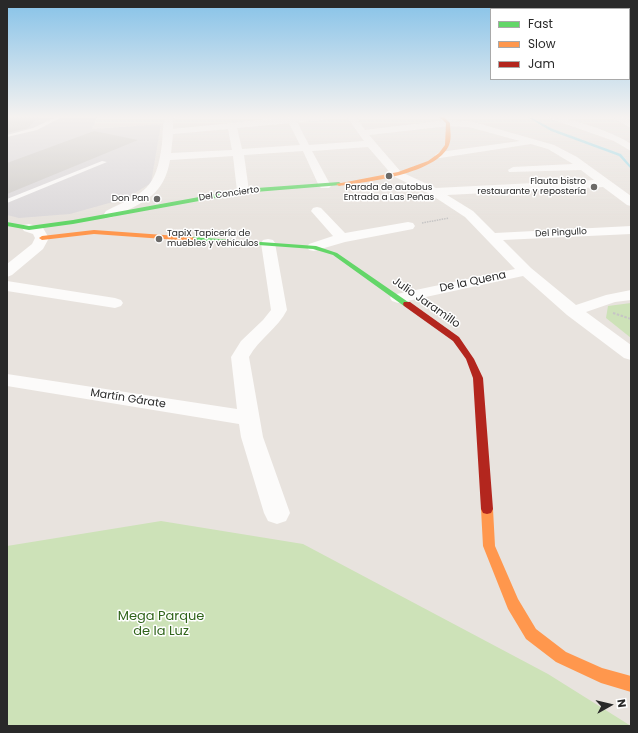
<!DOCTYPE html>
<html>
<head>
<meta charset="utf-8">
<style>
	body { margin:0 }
	#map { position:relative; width:638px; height:733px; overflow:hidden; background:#e8e3de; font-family:Poppins,sans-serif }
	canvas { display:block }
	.frame { position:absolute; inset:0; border:8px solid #292929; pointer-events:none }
	.legend { position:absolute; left:490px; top:8px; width:140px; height:72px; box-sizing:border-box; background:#fff; border:1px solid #a9a9a9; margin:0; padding:5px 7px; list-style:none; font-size:12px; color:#292929 }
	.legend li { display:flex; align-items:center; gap:8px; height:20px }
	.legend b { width:20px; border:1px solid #a9a9a9 }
	.north { position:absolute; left:590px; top:685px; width:40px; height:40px; -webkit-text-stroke:3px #fff; paint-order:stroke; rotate:82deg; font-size:11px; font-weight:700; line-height:16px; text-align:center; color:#292929 }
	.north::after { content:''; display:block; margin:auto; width:14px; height:18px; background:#292929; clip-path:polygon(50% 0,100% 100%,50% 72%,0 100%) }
</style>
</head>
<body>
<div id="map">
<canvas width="638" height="733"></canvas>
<div class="frame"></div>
<ul class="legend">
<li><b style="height:5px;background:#63d668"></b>Fast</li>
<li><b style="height:5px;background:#ff974d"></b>Slow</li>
<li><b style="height:5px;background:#b3261e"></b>Jam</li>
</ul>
<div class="north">N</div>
</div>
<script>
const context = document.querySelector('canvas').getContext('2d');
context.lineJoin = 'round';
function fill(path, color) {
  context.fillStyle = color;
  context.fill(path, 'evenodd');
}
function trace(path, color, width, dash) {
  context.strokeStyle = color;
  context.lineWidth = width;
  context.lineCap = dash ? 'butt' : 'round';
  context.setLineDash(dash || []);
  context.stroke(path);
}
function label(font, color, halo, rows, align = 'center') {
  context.font = font + ' Poppins,sans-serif';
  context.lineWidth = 3;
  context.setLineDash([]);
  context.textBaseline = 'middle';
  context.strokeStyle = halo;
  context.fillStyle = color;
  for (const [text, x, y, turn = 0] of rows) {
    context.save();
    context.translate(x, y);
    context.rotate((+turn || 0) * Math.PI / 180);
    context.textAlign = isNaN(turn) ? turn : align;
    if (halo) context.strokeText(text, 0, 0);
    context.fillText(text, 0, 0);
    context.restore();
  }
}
const industrial = new Path2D(`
	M7,117H97L92,129L161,124L151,183L127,198L70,214L19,218L7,215Z`);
const green = new Path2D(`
	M631,303V338L606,318L608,306Z
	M161,521L303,544L548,674L631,726H7V546Z`);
const stream = new Path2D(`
	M530,117L553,129L621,154L631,166V169L619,156L551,131L527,117Z`);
const building = new Path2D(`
	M7,117H38L28,128L7,133Z
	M94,131L138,140L7,194V163Z`);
const pathFar1 = new Path2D(`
	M422,223L449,218`);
const path = new Path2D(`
	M613,313L631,319`);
const lane = new Path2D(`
	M56,117H62L37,130L7,137V135L33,128Z
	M102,161L107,162L7,203V199Z`);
const street = new Path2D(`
	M166,117H175L173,120V129L291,117H325L321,120L297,122L309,145L364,141L347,117H356L365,130L448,120L473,122L554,145L577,157L631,196V206L627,205L603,187L447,195L473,211L495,233L631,226V234L503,240L531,268L576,305L606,295L631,290V300L615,302L586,312L631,345V360L624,358L567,315L523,276L398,303L392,301L390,298L392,295L515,269L465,217L430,194L393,176L368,147L312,151L331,186L329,188H321L319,186L303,151L244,155L249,191L247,193H239L237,191L233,156L170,160C165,189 151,199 126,211C119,214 113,219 106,217L104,214L106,211C145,192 156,190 162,144C163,136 162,125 166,117ZM289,123L300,145L242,149L237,128ZM448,126L469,127L520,141L440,152L435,155L436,157L440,158L531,144L548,149L573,164L513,167L508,170L509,172L581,170L594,180L436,188L401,172L369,135ZM228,129L232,150L171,153L173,134Z
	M546,117C569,117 611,131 631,144V151L614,141Z
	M611,117H622L631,122V128Z
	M317,207L321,208L345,233L408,222L413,223L415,226L413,229L345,242L314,251L309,250L307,247L309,244L333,236L311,211L313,208Z
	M29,224L43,228L49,238L43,249L12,275L7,277V264L32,244L35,238L33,234L24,231L22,228L24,225Z
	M268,239L273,240L275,243L287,310C278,328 259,339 249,357L263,437L290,513L286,521L277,524L268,521L264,513L241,437L239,424L7,386V374L237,409L231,357L241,341L263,320L271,310L261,243L263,240Z
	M7,281L115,298L121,300L123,303L121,306L115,308L7,291Z`);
const fast = new Path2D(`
	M339,182L342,184L341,185L243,193L73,224L29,230L7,226V222L29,226L73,220L243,189Z
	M192,237L316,246L337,253L411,304L410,306H404L333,255L313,249L190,240L189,239Z`);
const slow = new Path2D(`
	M439,117H444L450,123C450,130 452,138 449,145C437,174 367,182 339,186L336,184L398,172L428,161L439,153L445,145L446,123Z
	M94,230L192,237L195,239L192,241L94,234L42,240L39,238L42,236Z
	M487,504L491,505L493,509L495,546L518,599L536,629L566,652L602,668L631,676V692L601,683L556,662L526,639L508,609L483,546L481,509L483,505Z`);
const jam = new Path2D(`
	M404,302H410L459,337L474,359L483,378L493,509L491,513L487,514L483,513L481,509L473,378L466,359L453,341L404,306L403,304Z`);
const markers = [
	[389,176,4,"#6c6a68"],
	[594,187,4,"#6c6a68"],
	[157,199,4,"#6c6a68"],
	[159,239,4,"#6c6a68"]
];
const farPoinames = [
	["Flauta bistro",586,182],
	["restaurante y repostería",586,192],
	["Parada de autobus",389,188,"center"],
	["Entrada a Las Peñas",389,198,"center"],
	["Don Pan",149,199],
	["TapiX Tapicería de",167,234,"left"],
	["muebles y vehículos",167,244,"left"]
];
const farStreetnames = [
	["Del Concierto",229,194,-8],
	["Del Pingullo",561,233,-3]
];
const streetNames = [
	["De la Quena",473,282,-12],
	["Julio Jaramillo",426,303,35],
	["Martín Gárate",128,399,9]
];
const nearParknames = [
	["Mega Parque",161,617],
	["de la Luz",161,632]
];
fill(industrial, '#dbd8da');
fill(green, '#cde2b8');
fill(stream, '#94d8e7');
fill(building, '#cecbc8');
trace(pathFar1, '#c6c5c5', 1.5, [1.5, 1]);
trace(path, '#c6c5c5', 2, [2.5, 1.5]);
fill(lane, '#fcfbfa');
fill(street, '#fcfbfa');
fill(fast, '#63d668');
fill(slow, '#ff974d');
fill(jam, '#b3261e');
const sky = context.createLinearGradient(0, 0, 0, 220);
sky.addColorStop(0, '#86c2e8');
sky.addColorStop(0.53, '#f5f2f0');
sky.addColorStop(1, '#f5f2f000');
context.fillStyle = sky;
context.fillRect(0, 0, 638, 220);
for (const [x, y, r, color] of markers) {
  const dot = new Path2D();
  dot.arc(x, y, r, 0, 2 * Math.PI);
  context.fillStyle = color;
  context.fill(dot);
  trace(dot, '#fff', 1.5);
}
label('9px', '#292929', '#fff', farPoinames, 'right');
label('9px', '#292929', '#fff', farStreetnames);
label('11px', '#292929', '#fff', streetNames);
label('13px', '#30641b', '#fff', nearParknames);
</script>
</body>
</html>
